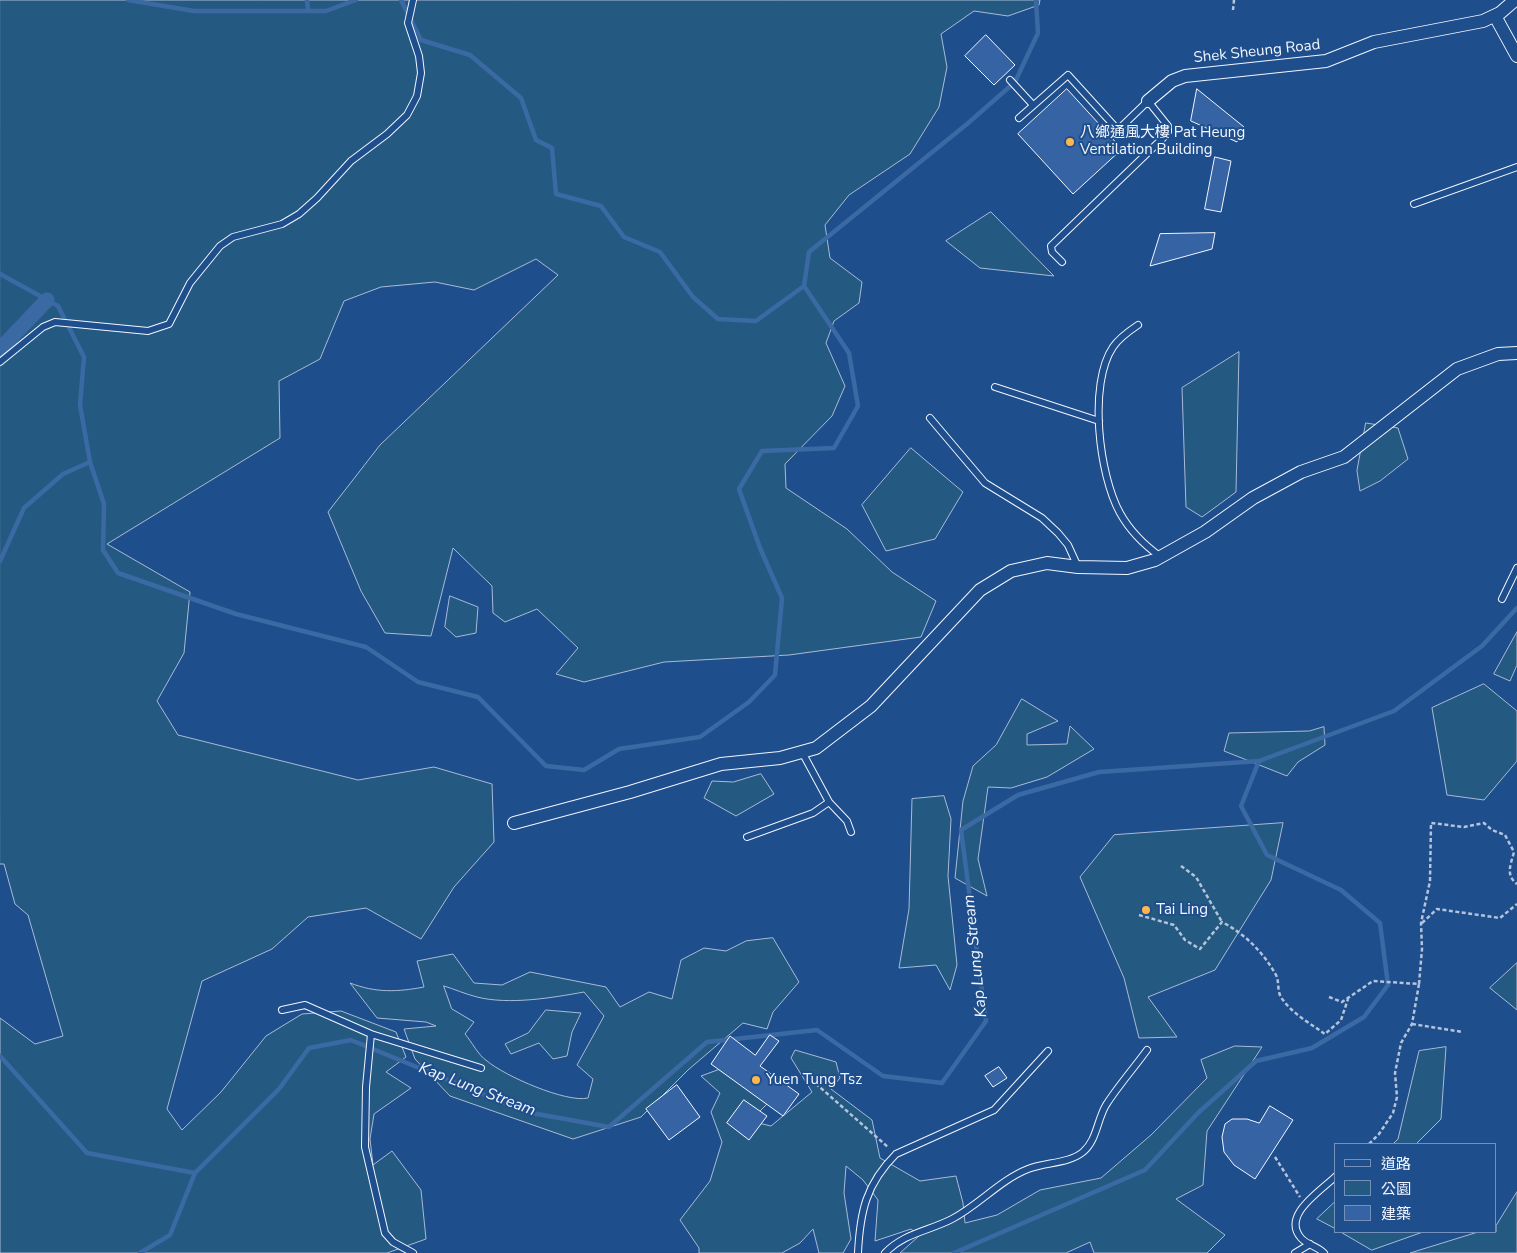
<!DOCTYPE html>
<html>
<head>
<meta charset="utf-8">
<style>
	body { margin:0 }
	#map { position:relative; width:1517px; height:1253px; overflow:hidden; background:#1f4e8c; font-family:"Nunito Sans","Noto Sans TC",sans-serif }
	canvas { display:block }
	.legend { position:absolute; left:1334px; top:1143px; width:162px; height:90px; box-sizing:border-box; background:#1f4e8c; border:1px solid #7391ba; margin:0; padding:6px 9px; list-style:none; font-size:15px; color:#f2f6ff }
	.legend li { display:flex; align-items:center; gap:10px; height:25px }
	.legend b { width:25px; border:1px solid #7391ba }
</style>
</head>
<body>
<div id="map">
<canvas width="1517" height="1253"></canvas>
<ul class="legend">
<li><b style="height:6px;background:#1f4e8c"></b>道路</li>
<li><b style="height:14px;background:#245a82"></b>公園</li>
<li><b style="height:14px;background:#3563a3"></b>建築</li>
</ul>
</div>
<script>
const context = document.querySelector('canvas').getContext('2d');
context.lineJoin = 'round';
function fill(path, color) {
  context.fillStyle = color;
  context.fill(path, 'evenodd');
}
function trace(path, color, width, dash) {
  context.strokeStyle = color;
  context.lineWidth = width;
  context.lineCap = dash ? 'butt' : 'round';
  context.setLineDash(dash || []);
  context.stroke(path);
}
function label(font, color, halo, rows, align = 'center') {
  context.font = font + ' "Nunito Sans","Noto Sans TC",sans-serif';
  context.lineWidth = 4;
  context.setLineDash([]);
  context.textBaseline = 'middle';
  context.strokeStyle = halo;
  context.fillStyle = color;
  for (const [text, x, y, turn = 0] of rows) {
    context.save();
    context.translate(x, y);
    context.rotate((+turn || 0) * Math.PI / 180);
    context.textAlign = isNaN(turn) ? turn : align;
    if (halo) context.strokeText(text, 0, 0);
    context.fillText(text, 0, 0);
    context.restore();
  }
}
const green = new Path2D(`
	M0,0H1040L1039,5L1008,16L974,11L941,34L947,67L939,107L910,154L849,195L825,225L830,258L862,282L859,303L834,321L826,343L845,386L832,416L785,464L786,488L847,529L892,572L936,601L921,637L789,655L664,662L584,682L556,674L578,648L537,609L505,622L493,613L492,586L453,548L431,636L385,633L361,591L328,512L380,445L558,275L536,259L474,290L435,282L381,287L344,301L320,359L279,381L280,438L107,544L190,592L184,653L157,701L178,735L358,780L434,767L492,784L494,842L454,887L421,939L366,908L308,917L272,949L202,981L167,1109L182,1130L221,1092L266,1036L302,1014L341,1011L396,1032L406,1057L386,1072L411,1088L374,1114L370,1139L373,1165L392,1151L421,1190L426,1239L387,1253H0V1018L35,1044L63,1036L28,915L15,904L4,864H0Z
	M991,212L1054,276L980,268L946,241Z
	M1239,352L1236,492L1202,517L1186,507L1182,388Z
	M1366,423L1398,428L1408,459L1380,481L1360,491L1357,471Z
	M911,448L963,492L935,539L886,551L862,505Z
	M450,596L478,607L476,633L456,637L445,627Z
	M1517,632V665L1510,681L1494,674Z
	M1484,684L1517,711V761L1484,800L1447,795L1432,708Z
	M1022,699L1058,721L1027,734V745L1067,744L1070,726L1094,749L1047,777L1011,788L988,787L978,859L987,896L955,878L963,801L973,766L996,745Z
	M1324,727L1325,745L1298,762L1287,776L1224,751L1229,733L1309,731Z
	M761,774L774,794L736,816L704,798L712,781L733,782Z
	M944,796L951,819L948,876L957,965L950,990L936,965L899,968L909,909L912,799Z
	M1283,823L1271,880L1215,970L1148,997L1177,1037L1139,1038L1124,978L1080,877L1114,835Z
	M773,938L799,982L773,1012L767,1029L743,1023L688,1070L641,1117L573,1139L450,1096L415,1059L404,1029L436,1026L426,1022L377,1018L350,983C376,993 397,992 424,987L417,961L453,954L474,983L502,985L530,972L606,987L620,1007L649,992L672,999L681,960L704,948L726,951L746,941ZM444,986C454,989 465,994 477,997C509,1005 551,998 584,992L604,1016L577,1065L593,1079L588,1098C566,1103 505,1076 487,1061C478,1055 472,1042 465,1034L474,1022L452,1009Z
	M1517,963V1010L1490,988Z
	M546,1010L581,1013L572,1032L567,1056L553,1059L539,1043L511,1054L505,1044L528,1033Z
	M1235,1046L1262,1047L1207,1131L1203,1185L1176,1199L1225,1235L1207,1253H1094L1090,1242L1066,1253H900L919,1236L911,1229L875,1241L878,1200L863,1180L846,1166L844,1193L851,1239L843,1253H819L813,1229L800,1243L782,1253H699V1248L680,1220L710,1181L722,1142L711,1112L720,1093L701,1076L731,1065L777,1094L750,1121L771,1126L812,1092L791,1058L795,1050L836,1062L840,1078L831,1089L872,1120L880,1158L920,1181L956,1176L963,1203L965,1223L997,1215L1040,1190L1101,1178L1151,1135L1207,1078L1201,1060Z
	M1446,1047L1441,1119L1416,1144H1393L1398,1139L1419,1051Z
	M1517,1192V1253H1410L1478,1232H1496V1226Z
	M1336,1201V1229L1317,1219Z
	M1341,1232H1423L1372,1250Z`);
const stream = new Path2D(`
	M128,0L194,11H326L356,0
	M307,0L308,11
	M401,0L421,40L470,55L521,98L536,140L552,148L556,194L601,206L624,237L660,252L693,297L718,319L756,321L804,286L809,252L967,124L1015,82L1038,33L1036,0
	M0,274L58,306L84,357L80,405L90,462L104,504L103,550L118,573L236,614L366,647L418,682L478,697L546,766L584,770L619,749L700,737L749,702L775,675L782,598L760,548L739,489L762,451L834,448L858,406L849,353L804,286
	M0,561L24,508L63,474L90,462
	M0,1056L87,1153L195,1173L279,1089L309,1048L351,1040L526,1112L609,1127L707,1042L817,1030L883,1076L942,1083L986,1021L961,830L1018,795L1099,772L1259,761
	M140,1253L170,1235L195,1173
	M954,1253L1145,1170L1198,1113L1256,1061L1312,1048L1364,1017L1388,985L1380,923L1341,890L1267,855L1241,806L1259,761L1394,711L1482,646L1517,608`);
const canal = new Path2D(`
	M0,349L47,300`);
const building = new Path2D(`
	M986,35L1015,65L994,85L965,56Z
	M1067,89L1122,149L1073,194L1018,134Z
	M1197,89L1244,127L1237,142L1191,121Z
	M1215,157L1231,161L1221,212L1205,209Z
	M1215,233L1212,249L1150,266L1160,234Z
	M770,1035L779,1041L760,1066L799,1094L783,1116L711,1064L730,1036L755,1055Z
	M999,1067L1007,1078L993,1087L985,1076Z
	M677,1085L700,1117L669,1140L646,1109Z
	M744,1100L767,1116L749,1140L727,1123Z
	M1270,1106L1293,1120L1255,1179L1234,1165L1224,1152L1222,1137L1225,1124L1232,1119H1247L1259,1123Z`);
const path = new Path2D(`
	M1233,10L1234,0
	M1181,866L1196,877L1222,922
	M1139,915L1174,925L1185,940L1200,949L1222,922C1245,934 1263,952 1276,975C1280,983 1276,992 1283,1000C1293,1014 1311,1024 1325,1034L1341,1020L1348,999
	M1422,923L1437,909L1500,918L1517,904
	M1329,997L1342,1002L1373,981L1419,984L1422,949L1421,923L1430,881L1431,823L1464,827L1484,823L1492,830L1505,835L1514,852C1511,864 1505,875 1517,884
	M1412,1024L1463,1032
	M806,1075L889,1148
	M1369,1144L1379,1134L1393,1113L1397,1097L1395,1073L1401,1043L1412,1024L1419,984
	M1275,1157L1300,1197`);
const lane = new Path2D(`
	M1010,80L1033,105
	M1019,118L1068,75L1118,130L1148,101L1168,126V132L1163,138L1051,246L1052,252L1062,262
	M1414,204L1517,167
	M1138,325C1129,331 1119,338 1113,347C1088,384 1099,475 1120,513C1130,531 1144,545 1161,557
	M0,362L43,327L55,322L148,331L169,324L190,283L220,246L233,237L282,224L299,214L317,198L351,161L387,134L407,115L417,96L421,73L419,56L408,23L413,0
	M995,387L1099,421
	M930,418L985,483L1042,518L1058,533L1068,545L1078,567
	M1502,599L1517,568
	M802,752L829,802L847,821L851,832
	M747,837L813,813L829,802
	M282,1010L305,1005L371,1034
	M413,1253L393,1242L385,1233L365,1147L366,1087L371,1034L481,1068
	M858,1253C860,1212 866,1184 896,1154L994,1110L1048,1051
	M885,1253C904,1233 929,1231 952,1219C979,1205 1000,1180 1028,1169C1046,1162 1068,1164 1083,1152C1097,1140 1097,1120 1106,1105C1118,1086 1134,1068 1147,1050
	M1295,1253L1310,1244
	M1324,1253C1317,1246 1307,1245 1301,1238C1281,1215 1321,1191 1336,1176`);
const street = new Path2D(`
	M1495,16L1517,56
	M1148,101L1172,81L1185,76L1326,61L1374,42L1483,21L1500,13L1515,0
	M514,823L630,792L721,764L780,758L816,748L871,706L980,590L1011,571L1047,563L1078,567L1127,568L1155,560L1205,532L1253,498L1301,472L1344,457L1457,369L1498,354L1517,353`);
const markers = [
	[1070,142,5,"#ffb74d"],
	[1146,910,5,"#ffb74d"],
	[756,1080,5,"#ffb74d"]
];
const streetNames = [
	["Shek Sheung Road",1257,52,-6]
];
const poiNames = [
	["八鄉通風大樓 Pat Heung",1080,133],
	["Ventilation Building",1080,150],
	["Tai Ling",1156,910],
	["Yuen Tung Tsz",766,1080]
];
const waterNames = [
	["Kap Lung Stream",976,956,-96],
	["Kap Lung Stream",477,1090,21]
];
fill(green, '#245a82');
trace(green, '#a8bbd7', 1);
trace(stream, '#3b69a3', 4.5);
trace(canal, '#3b69a3', 15);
fill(building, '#3563a3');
trace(building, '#f2f6ff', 1);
trace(lane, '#f2f6ff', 8);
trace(street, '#f2f6ff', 14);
trace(path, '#b3c4dc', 2.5, [4, 2.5]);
trace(lane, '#1f4e8c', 6);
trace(street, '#1f4e8c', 12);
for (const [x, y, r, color] of markers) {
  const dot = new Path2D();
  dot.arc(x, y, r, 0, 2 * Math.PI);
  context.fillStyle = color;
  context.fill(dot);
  trace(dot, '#1f4e8c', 2);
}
label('15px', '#f2f6ff', '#1f4e8c', streetNames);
label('15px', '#f2f6ff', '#1f4e8c', poiNames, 'left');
label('italic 16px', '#f2f6ff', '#1f4e8c', waterNames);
</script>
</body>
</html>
